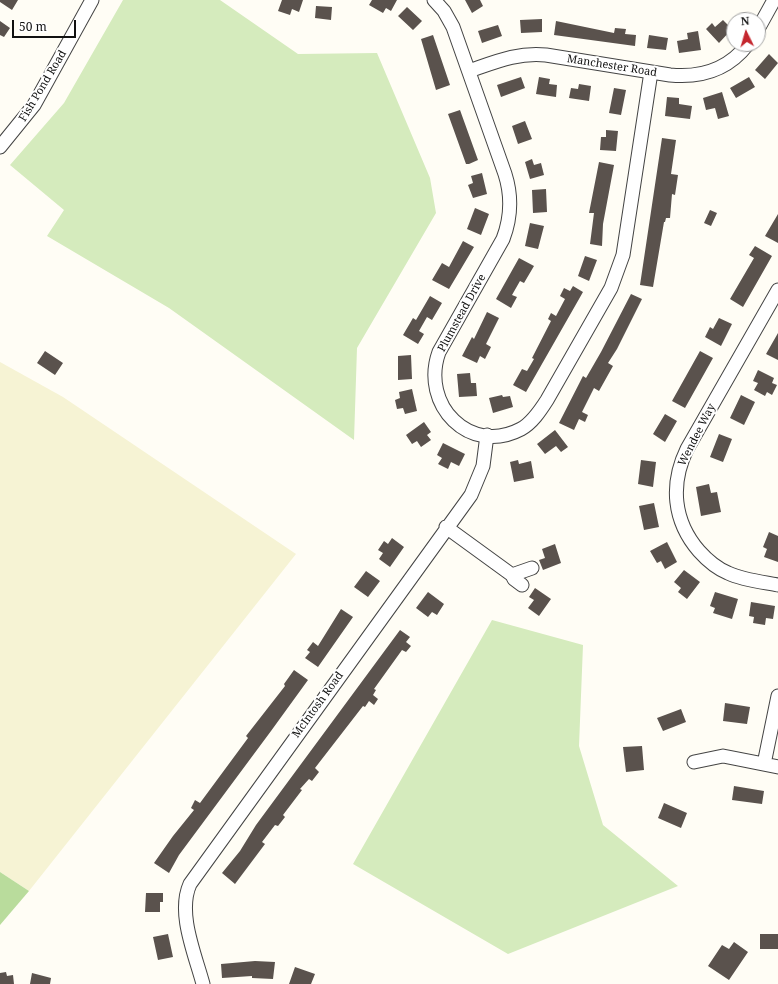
<!DOCTYPE html>
<html>
<head>
<meta charset="utf-8">
<style>
	body { margin:0 }
	#map { position:relative; width:778px; height:984px; overflow:hidden; background:#fffdf5; font-family:"Noto Serif",serif }
	canvas { display:block }
	.north { position:absolute; left:726px; top:12px; width:40px; height:40px; box-sizing:border-box; background:#fff; border:1px solid #a0a0a0; border-radius:50%; rotate:355deg; font-size:11px; font-weight:700; line-height:16px; text-align:center; color:#111 }
	.north::after { content:''; display:block; margin:auto; width:14px; height:18px; background:#c4262e; clip-path:polygon(50% 0,100% 100%,50% 72%,0 100%) }
	.scale { position:absolute; left:12px; top:20px; width:64px; height:18px; box-sizing:border-box; border:2px solid #111; border-top:0; padding-left:5px; font-size:12px; line-height:14px; white-space:nowrap; color:#111; -webkit-text-stroke:3px #fff; paint-order:stroke }
</style>
</head>
<body>
<div id="map">
<canvas width="778" height="984"></canvas>
<div class="north">N</div>
<div class="scale">50 m</div>
</div>
<script>
const context = document.querySelector('canvas').getContext('2d');
context.lineJoin = 'round';
function fill(path, color) {
  context.fillStyle = color;
  context.fill(path, 'evenodd');
}
function trace(path, color, width, dash) {
  context.strokeStyle = color;
  context.lineWidth = width;
  context.lineCap = dash ? 'butt' : 'round';
  context.setLineDash(dash || []);
  context.stroke(path);
}
function label(font, color, halo, rows, align = 'center') {
  context.font = font + ' "Noto Serif",serif';
  context.lineWidth = 4;
  context.setLineDash([]);
  context.textBaseline = 'middle';
  context.strokeStyle = halo;
  context.fillStyle = color;
  for (const [text, x, y, turn = 0] of rows) {
    context.save();
    context.translate(x, y);
    context.rotate((+turn || 0) * Math.PI / 180);
    context.textAlign = isNaN(turn) ? turn : align;
    if (halo) context.strokeText(text, 0, 0);
    context.fillText(text, 0, 0);
    context.restore();
  }
}
const farmland = new Path2D(`
	M0,362L63,397L296,554L29,891L0,872Z`);
const green = new Path2D(`
	M123,0H220L298,54L377,53L430,178L436,213L357,348L354,440L169,308L47,236L64,210L10,165L64,103Z
	M492,620L583,645L579,746L603,825L678,886L508,954L353,864Z`);
const forest = new Path2D(`
	M0,872L29,891L0,925Z`);
const building = new Path2D(`
	M0,0H18L12,10L0,2Z
	M282,0H303L299,12L292,9L290,15L278,11Z
	M372,0H397L391,11L386,8L383,13L369,5Z
	M465,0H480L483,6L472,13Z
	M316,6L332,7L331,20L315,18Z
	M407,7L422,21L413,30L398,16Z
	M542,19V32L521,33L520,20Z
	M723,20L732,29L719,43L706,29L712,23L715,27Z
	M0,21L10,28L4,37L0,35Z
	M556,21L614,33L615,28L626,29L625,34L636,35L635,46L554,35Z
	M498,25L502,36L482,43L478,31Z
	M698,31L701,50L679,53L677,41L688,39L687,33Z
	M433,35L450,85L436,90L421,39Z
	M649,35L668,38L666,50L647,48Z
	M769,54L778,63L765,79L755,70Z
	M521,77L525,88L501,97L497,85Z
	M539,77L550,79L549,84L557,85L556,97L536,94Z
	M749,77L755,87L736,98L730,88Z
	M579,84L591,86L589,101L569,98L571,88L578,89Z
	M614,88L626,90L621,115L609,113Z
	M722,92L729,116L718,119L715,108L706,110L703,98Z
	M667,97L679,98V104L692,106L690,119L665,116Z
	M460,110L478,160L469,164H466L448,114Z
	M525,121L532,139L518,144L512,126Z
	M606,130L618,131L616,151L600,150L601,137H606Z
	M662,138L676,140L671,174L678,175L675,195L672,194L670,218H666L665,222H664L653,287L640,285Z
	M532,159L534,165L541,163L544,175L530,179L525,162Z
	M599,162L614,165L603,224L602,246L590,244L594,213H589Z
	M482,173L487,194L473,198L468,185L473,183L471,176Z
	M546,189L547,212L533,213L532,190Z
	M475,208L489,214L481,235L467,229Z
	M710,210L717,213L711,226L704,223Z
	M778,214V243L765,236Z
	M530,223L544,226L538,249L525,246Z
	M463,241L474,247L449,289L432,280L442,263L449,267Z
	M755,246L772,256L743,307L730,299L754,258L749,255Z
	M585,256L597,260L589,281L578,276Z
	M519,258L534,266L524,283L520,281L512,295L517,297L511,308L496,299Z
	M573,286L583,292L526,392L513,385L522,369L527,371L534,359L532,358L551,321L548,319L551,313L556,316L565,299L560,296L564,288L570,291Z
	M631,294L642,299L617,349L608,363L613,366L599,391L594,388L582,412L588,415L585,422L579,419L574,430L559,423L583,376L586,378L601,352Z
	M430,296L442,303L432,320L427,317L419,331L424,334L418,344L403,335L413,318L416,320Z
	M487,312L499,318L486,344L491,347L485,359L480,356L477,363L462,356L472,337L474,339Z
	M719,318L732,324L721,346L705,337L710,327L713,329Z
	M778,333V360L766,354Z
	M45,351L63,363L55,375L37,363Z
	M700,351L713,358L685,408L672,401Z
	M411,355L412,379L398,380V356Z
	M758,370L774,378L772,383L777,385L772,395L767,392L765,396L754,390L758,383L753,381Z
	M470,373L471,383H476L477,396L459,397L457,374Z
	M412,389L417,411L405,414L403,408L397,409L395,400L400,398L399,392Z
	M502,395L503,397L510,396L513,407L493,413L489,398Z
	M741,395L755,402L744,425L730,418Z
	M665,414L677,421L665,442L653,434Z
	M424,422L431,432L427,435L431,440L421,447L417,441L412,444L406,435Z
	M555,430L568,447L561,452L556,446L545,454L537,444Z
	M719,434L732,439L723,462L710,457Z
	M443,443L465,454L459,466L451,462L448,469L438,464L442,458L437,455Z
	M518,460L519,464L531,461L534,478L514,482L510,462Z
	M641,460L656,462L653,487L638,484Z
	M709,484L711,493L717,492L721,512L701,516L696,487Z
	M654,503L659,527L644,530L639,506Z
	M769,532L778,536V562L764,557L767,549L763,547Z
	M392,538L404,547L390,567L379,559L383,553L378,550L384,541L388,544Z
	M667,542L677,562L665,569L661,561L657,563L650,551Z
	M555,544L561,563L543,570L539,560L545,558L542,549Z
	M684,570L700,582L687,599L678,592L681,588L674,582Z
	M366,571L380,581L368,597L354,587Z
	M535,588L551,599L539,616L528,608L534,600L529,597Z
	M428,592L444,604L437,615L432,612L428,617L416,608Z
	M715,592L738,599L732,619L713,613L715,608L710,606Z
	M751,602L775,606L773,619L766,618L765,625L753,623L754,617L749,616Z
	M341,609L353,617L318,667L305,658L310,652L307,650L313,642L318,646Z
	M400,630L410,637L406,642L411,646L406,652L402,650L374,689L376,690L373,695L378,699L374,705L369,701L365,707L363,706L315,768L319,772L312,781L309,779L300,789L302,790L283,815L285,817L278,826L275,825L262,842L265,844L235,884L222,873L240,851L256,825Z
	M294,670L308,680L271,731L179,855L169,873L154,863L173,836L194,810L191,808L195,800L200,803L248,738L246,736L285,686L284,684Z
	M725,703L750,707L747,724L723,721Z
	M681,709L686,722L663,731L657,718Z
	M642,746L644,770L626,772L623,747Z
	M734,786L764,791L762,804L732,800Z
	M664,803L687,813L681,828L658,818Z
	M146,893H163V902H160V912H145Z
	M168,934L173,957L158,960L153,937Z
	M760,934H778V949H760Z
	M734,942L748,952L729,980L708,966L722,945L729,949Z
	M255,961L275,962L273,979L252,978V976L222,978L221,964Z
	M295,967L315,974L311,984H289Z
	M6,972L7,976L13,975L14,984H0V973Z
	M32,973L51,978L50,984H30Z`);
const minor = new Path2D(`
	M434,0L444,11L453,27L505,174C512,196 511,218 503,239L439,352C420,405 470,456 521,429C532,423 540,411 547,400L611,288L623,255L651,72
	M758,29L774,0
	M469,71C495,62 518,52 546,55L670,75C701,78 728,70 748,44
	M0,147L34,105L92,0
	M778,290L687,449C670,484 673,521 699,551C707,560 716,568 728,573C743,580 762,582 778,585
	M446,527L512,575L532,568
	M512,575L514,579L522,585
	M694,762L723,756L778,767
	M764,764L778,696
	M203,984C195,954 177,913 190,884L471,495L483,466L487,435`);
const streetNames = [
	["Manchester Road",612,66,9],
	["Fish Pond Road",43,86,-59],
	["Plumstead Drive",462,313,-61],
	["Wendee Way",697,435,-63],
	["McIntosh Road",318,705,-54]
];
fill(farmland, '#f6f3d4');
fill(green, '#d5ebbd');
fill(forest, '#b9dc9c');
fill(building, '#5a524d');
trace(minor, '#444', 15);
trace(minor, '#fff', 13);
label('11px', '#111', '#fff', streetNames);
</script>
</body>
</html>
